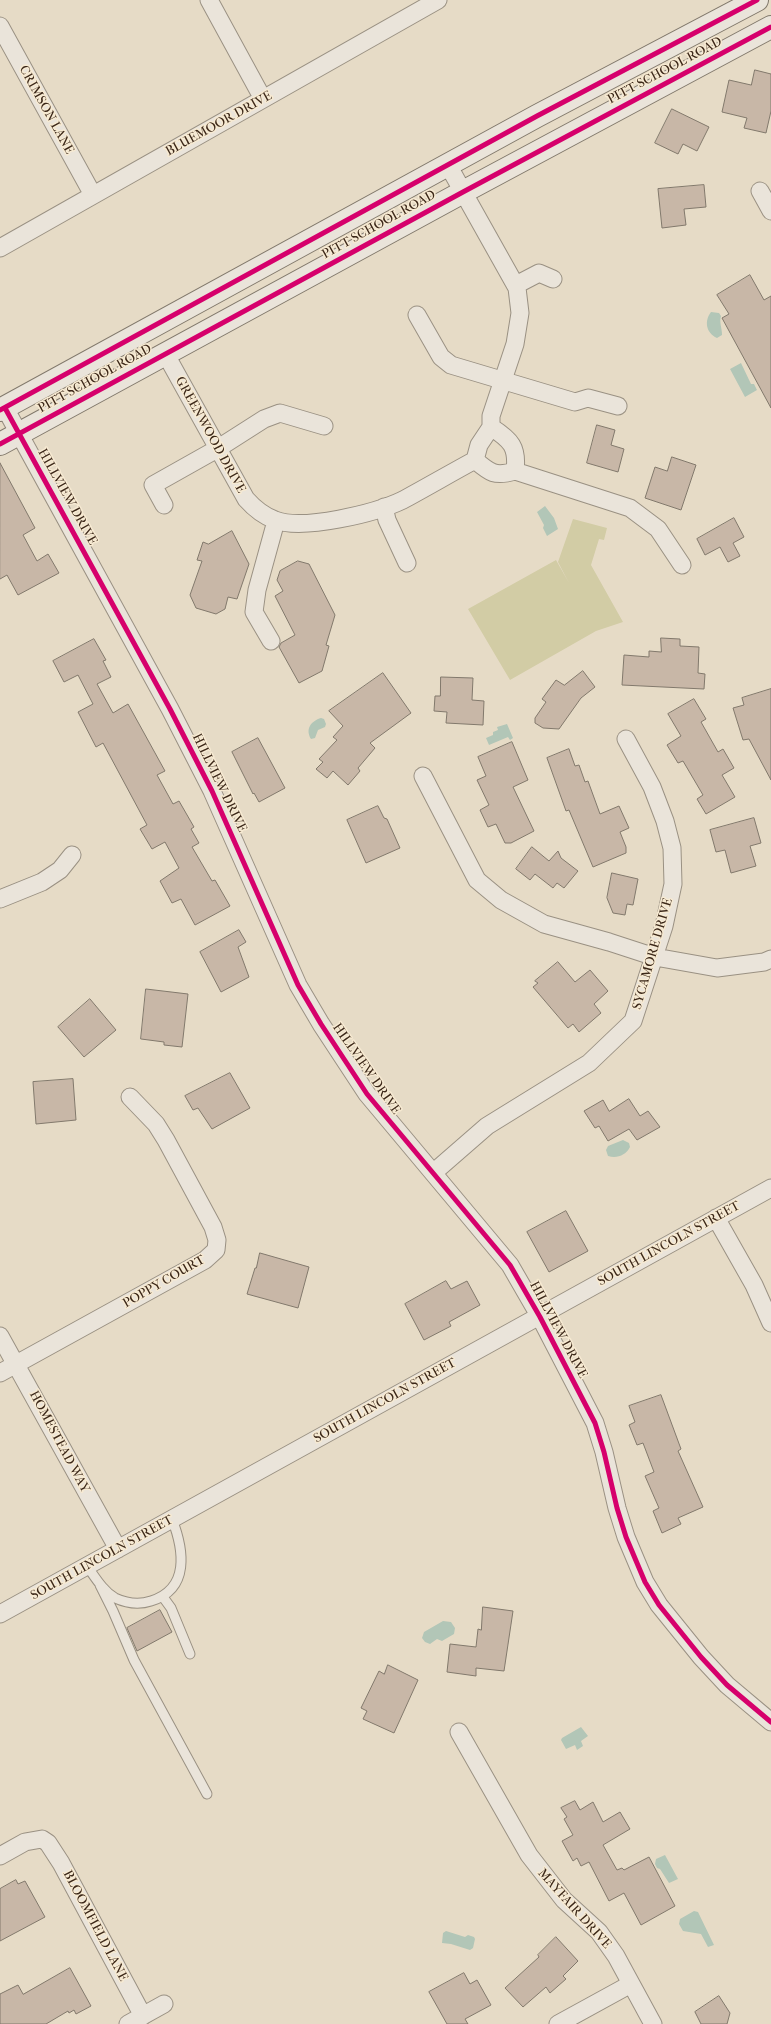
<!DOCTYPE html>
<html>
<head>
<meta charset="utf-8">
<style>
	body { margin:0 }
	canvas { display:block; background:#e6dbc6 }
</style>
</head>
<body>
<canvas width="771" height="2024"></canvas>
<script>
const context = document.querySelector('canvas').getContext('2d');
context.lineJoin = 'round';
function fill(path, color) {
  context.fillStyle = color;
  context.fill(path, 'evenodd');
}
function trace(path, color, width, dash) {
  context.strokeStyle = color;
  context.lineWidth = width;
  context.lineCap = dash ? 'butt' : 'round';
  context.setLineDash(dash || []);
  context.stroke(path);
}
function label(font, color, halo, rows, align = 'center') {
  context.font = font + ' "IM FELL French Canon",serif';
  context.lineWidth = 3;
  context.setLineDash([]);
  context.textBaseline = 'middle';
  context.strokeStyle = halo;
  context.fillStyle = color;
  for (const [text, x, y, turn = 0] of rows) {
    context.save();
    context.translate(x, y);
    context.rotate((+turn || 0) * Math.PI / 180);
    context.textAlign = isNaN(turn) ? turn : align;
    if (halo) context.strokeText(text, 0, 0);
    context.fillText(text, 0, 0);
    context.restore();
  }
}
const green = new Path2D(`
	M573,519L607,528L604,540L599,539L591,565L623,622L596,631L510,680L468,609L556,560L569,583L558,562Z`);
const water = new Path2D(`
	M711,312L719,313L721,316C719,322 722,328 722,335L717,338C706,333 704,321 711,312Z
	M741,363L751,384H754L757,390L745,397L730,369Z
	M545,506L554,518L558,529L547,536L543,528L544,525L537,512Z
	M321,718L324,719L326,724L325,727L318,730L315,738L311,739C305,729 311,721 321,718Z
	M507,724L513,738L510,740L508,737L489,745L486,738L493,735V732L498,730L497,727Z
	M623,1140L629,1143L630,1147C626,1155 617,1159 608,1156L606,1150L608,1146Z
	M443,1621L451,1622L455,1628L454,1634L442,1641L437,1639L430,1644L425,1642L422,1638L424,1632Z
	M581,1727L588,1736L581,1741L583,1746L577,1750L575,1745L566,1749L561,1740L562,1738Z
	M665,1855L678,1879L669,1883L660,1869L657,1868L655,1864L656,1859Z
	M694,1911L698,1912L714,1945L708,1947L701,1934L683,1931L679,1924L680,1919Z
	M446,1931L465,1937L468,1935L474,1937L475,1939L473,1948L470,1950L451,1944L442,1943L443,1933Z`);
const building = new Path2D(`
	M755,70L771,74V111L766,133L744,128L747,118L722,112L729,80L751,85Z
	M672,109L709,127L697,151L683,144L678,154L655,143Z
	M704,185L706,207L684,209L686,225L662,228L658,189Z
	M750,275L764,300L771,296V408L722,318L729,314L717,295Z
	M597,425L615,430L611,445L624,449L618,472L587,463Z
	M672,457L696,465L681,510L645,498L655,467L667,471Z
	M0,463L35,528L23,535L37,561L48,554L59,573L18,595L7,575L0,579Z
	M734,518L744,537L733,543L740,556L728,562L720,547L705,555L697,539Z
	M232,531L249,564L237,599L228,597L225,609L216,614L196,608L190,595L202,561L197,560L203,542L208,544Z
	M298,561L309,564L335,615L326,645L329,646L322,671L299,683L279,647L281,643L295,635L275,596L283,591L277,580L280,571Z
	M661,638L680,639V646L699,647L698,673L705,674L704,689L622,685L624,655L649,657V651L661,652Z
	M94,639L106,660L103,661L111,677L97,684L113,713L128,704L165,771L157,775L173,804L179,801L194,827L191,829L199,843L192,847L212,881L215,880L230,906L195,925L181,899L172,903L160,881L179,868L165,842L152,849L140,829L147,825L103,743L96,747L78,712L93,704L78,675L64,682L53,661Z
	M583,671L595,687L581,698L559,729L543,728L535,723V718L546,702L542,699L556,680L564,685Z
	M383,673L411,713L370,743L375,748L358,768L360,771L348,785L333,771L327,778L316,769L323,762L319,759L337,740L333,737L343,726L329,711Z
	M441,677L473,678L472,700L484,701L483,725L446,723L447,712L434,711L435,696H440Z
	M771,689V780L749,739L743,740L733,708L744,705L742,698Z
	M694,699L706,719L701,722L718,752L723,749L734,768L722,775L735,797L706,814L697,799L703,795L683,761L678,763L667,745L681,736L668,714Z
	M258,738L285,788L259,802L254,793L253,794L232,752Z
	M512,742L528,780L513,787L534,831L511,843H505L496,824L488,827L480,810L489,805L477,780L486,776L478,757Z
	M569,749L575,766L579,765L585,782L588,781L600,814L619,806L629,828L620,832L626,847V853L593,867L569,810L566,811L547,758Z
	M378,806L384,818L387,819L400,848L366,863L347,820Z
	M754,818L761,843L750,846L756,866L731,873L725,850L716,852L710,830Z
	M532,847L549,861L558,851L561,858L578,871L564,888L557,883L553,888L535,874L530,880L516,869Z
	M612,873L638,879L633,905L627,904L625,915L613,913L607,898Z
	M239,930L246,942L238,947L249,977L221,992L200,952Z
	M558,962L575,982L590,970L608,991L594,1004L601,1013L579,1032L573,1024L568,1028L533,987L538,983L535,981Z
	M146,989L188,994L182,1047L164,1045V1042L141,1039Z
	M90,999L116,1030L84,1057L58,1027Z
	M230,1073L250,1108L212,1129L198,1108L193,1110L185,1096Z
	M73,1079L76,1120L36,1124L33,1082Z
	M629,1099L640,1116L648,1111L660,1127L637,1140L629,1129L608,1141L599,1126L595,1128L584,1111L603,1100L609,1111Z
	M566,1211L588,1251L549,1272L527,1232Z
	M260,1253L309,1267L298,1308L247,1294L255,1268H256Z
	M446,1281L451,1289L467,1281L480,1305L449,1322L451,1326L424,1340L405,1304Z
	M661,1395L681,1449L678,1451L703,1507L678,1518L681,1524L662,1533L653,1511L659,1508L645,1476L654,1472L643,1443L637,1445L629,1425L635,1422L629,1406Z
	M483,1607L513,1611L504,1671L476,1668V1676L447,1672L450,1644L476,1647L478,1629L481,1630Z
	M160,1610L172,1632L137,1651L127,1628Z
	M388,1665L418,1680L394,1733L363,1719L367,1711L361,1708L379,1671L384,1674Z
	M575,1801L580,1810L593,1802L603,1822L620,1812L630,1829L603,1845L617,1870L622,1868L624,1870L649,1857L675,1906L641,1925L624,1893L609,1901L589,1862L581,1866L577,1858L573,1861L562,1841L573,1835L564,1819L567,1817L561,1808Z
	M16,1880L18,1884L25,1881L45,1917L0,1941V1889Z
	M556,1937L578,1961L563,1976L566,1979L550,1993L546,1987L523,2007L505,1988L539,1957L538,1955Z
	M70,1968L91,2006L76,2014L74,2010L69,2013L68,2011L46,2024H0V1994L18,1985L23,1994Z
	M464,1973L470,1984L477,1980L491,2005L465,2019L468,2024H447L429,1992Z
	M719,1996L730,2013L727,2024H701L695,2012Z`);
const lane = new Path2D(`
	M87,1566C95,1577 103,1591 115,1598C126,1603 139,1605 151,1601C190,1589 184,1550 172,1519
	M100,1585L113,1611L134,1660L207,1794
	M163,1597L171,1608L190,1654`);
const street = new Path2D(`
	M209,0L263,99
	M0,26L93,195
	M760,191L771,211
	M0,248L438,0
	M516,285L539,273L553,279
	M417,315L441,357L451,365L575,402L588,398L618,406
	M165,353L246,499C254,508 264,516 275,520C303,531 376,513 403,500C427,487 451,473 475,460L479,445L491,427V416L515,344L520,313L517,288L448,165
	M5,408L170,709L212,791L298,985L321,1024L367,1094L510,1265L540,1317L595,1423L604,1452L617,1508L626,1537L645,1582L659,1605L701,1657L727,1685L771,1722
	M491,427C511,440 518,447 515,471
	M475,460C490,473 495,477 515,471L630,508L658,529L682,565
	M164,505L153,485L217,449L264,419L280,413L324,426
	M384,507L387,520L407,563
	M271,641L254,612L257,590L276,521
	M423,776L477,880L501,900L544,924L609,942L655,957L717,968L764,962L771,959
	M0,899L42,882L60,870L72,855
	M433,1173L487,1126L589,1063L633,1021L664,926L673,884L672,848L665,821L652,787L626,739
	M716,1218L754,1285L771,1323
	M0,1336L118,1549
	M0,1373L205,1260L216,1250L217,1240L213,1227L166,1140L156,1124L130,1097
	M0,1614L771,1188
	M459,1732L529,1855L564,1900L599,1932L616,1956L653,2024
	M0,1856L25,1842L42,1839L48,1843L61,1863L143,2016
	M128,2024L164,2004
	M558,2024L631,1984`);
const secondary = new Path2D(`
	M0,410L537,116L757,0
	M0,444L463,192L771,27`);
const cycleway = new Path2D(`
	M5,408L170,709L212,791L298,985L321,1024L367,1094L510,1265L540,1317L595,1423L604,1452L617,1508L626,1537L645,1582L659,1605L701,1657L727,1685L771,1722
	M0,410L537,116L757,0
	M0,444L463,192L771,27`);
const streetNames = [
	["PITT SCHOOL ROAD",665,71,-28],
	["CRIMSON LANE",46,110,61],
	["BLUEMOOR DRIVE",219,124,-29],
	["PITT SCHOOL ROAD",379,225,-29],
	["PITT SCHOOL ROAD",95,379,-29],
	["GREENWOOD DRIVE",210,435,61],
	["HILLVIEW DRIVE",67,497,61],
	["HILLVIEW DRIVE",219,783,64],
	["SYCAMORE DRIVE",653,954,-74],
	["HILLVIEW DRIVE",366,1069,55],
	["SOUTH LINCOLN STREET",669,1244,-29],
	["POPPY COURT",164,1282,-30],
	["HILLVIEW DRIVE",558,1330,62],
	["SOUTH LINCOLN STREET",385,1401,-29],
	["HOMESTEAD WAY",59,1442,62],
	["SOUTH LINCOLN STREET",102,1558,-29],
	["MAYFAIR DRIVE",574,1909,48],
	["BLOOMFIELD LANE",95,1926,62]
];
fill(green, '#d2cca5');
fill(water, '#b2c6b7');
fill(building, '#c8b7a7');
trace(building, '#82796c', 1);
trace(lane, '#9a9183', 11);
trace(street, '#9a9183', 19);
trace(secondary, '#82796c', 24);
trace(lane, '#eae4da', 9);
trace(street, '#eae4da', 17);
trace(secondary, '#eae4da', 22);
trace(cycleway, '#d6006c', 5);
label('13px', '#3b2718', '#f7ead2', streetNames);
</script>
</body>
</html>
